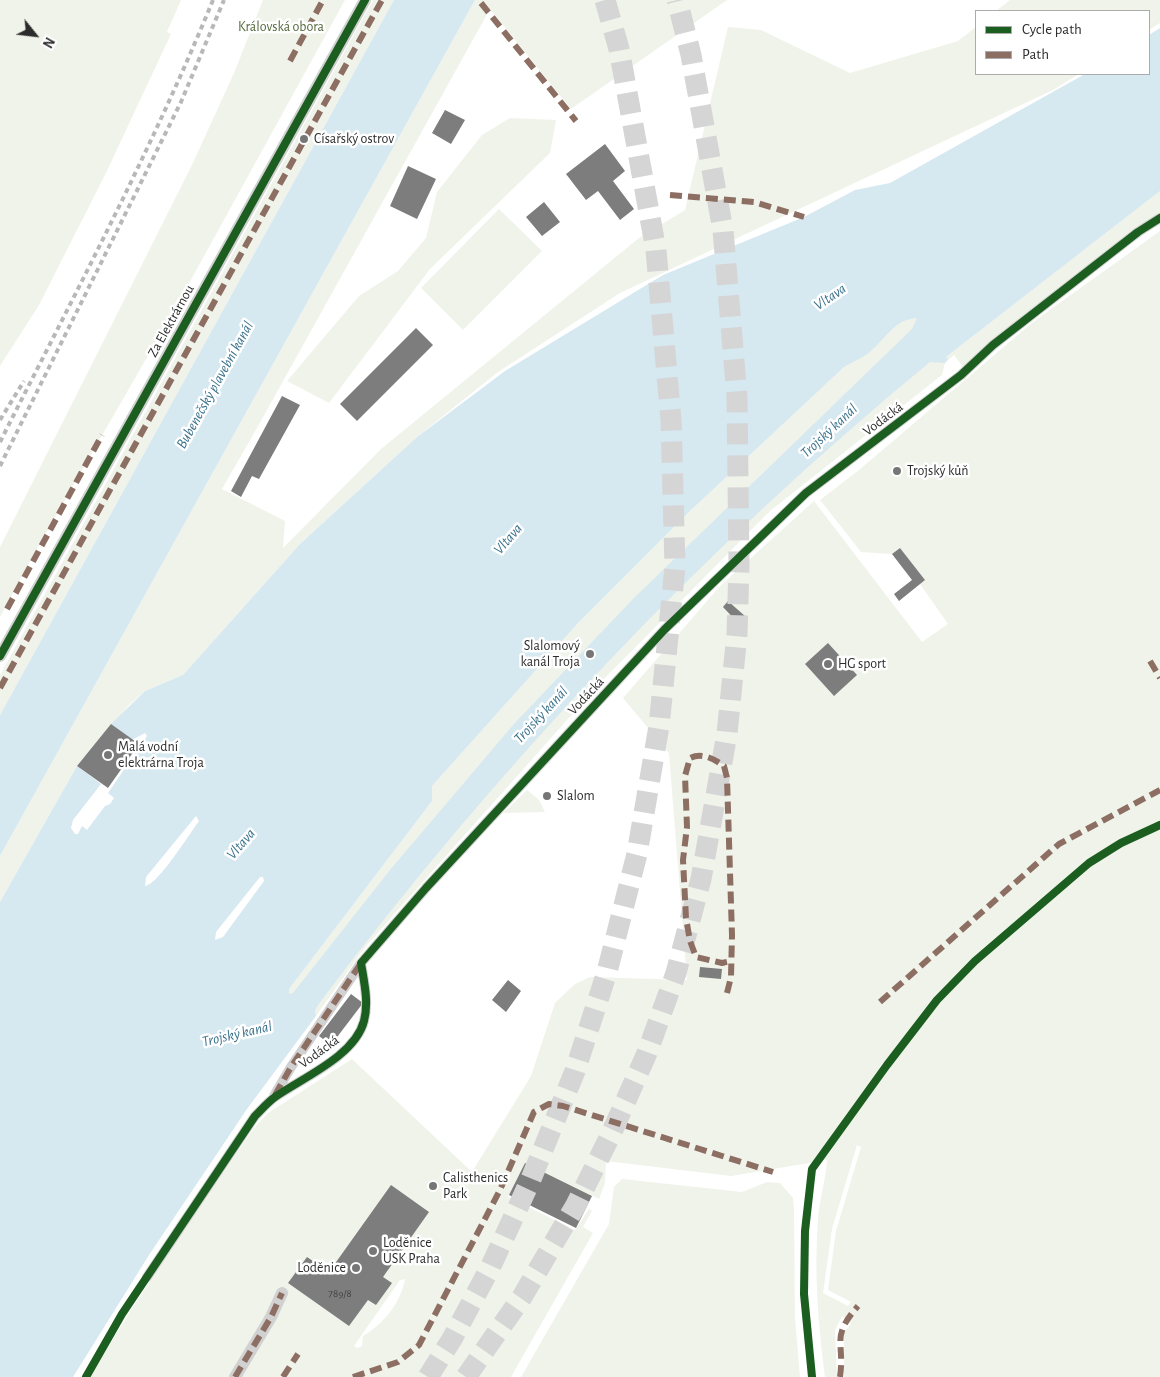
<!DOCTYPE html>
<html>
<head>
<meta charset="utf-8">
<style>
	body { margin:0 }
	#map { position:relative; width:1160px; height:1377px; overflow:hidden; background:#fff; font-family:"Alegreya Sans",sans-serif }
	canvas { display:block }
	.legend { position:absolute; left:975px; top:10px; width:175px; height:65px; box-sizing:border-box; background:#fff; border:1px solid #ababab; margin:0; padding:6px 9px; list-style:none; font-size:15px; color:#2c2c2c }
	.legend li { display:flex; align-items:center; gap:10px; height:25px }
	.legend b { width:25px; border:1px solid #ababab }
	.north { position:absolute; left:10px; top:10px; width:50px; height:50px; -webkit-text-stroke:4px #fff; paint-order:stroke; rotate:119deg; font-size:14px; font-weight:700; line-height:20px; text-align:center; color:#2c2c2c }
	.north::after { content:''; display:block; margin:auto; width:18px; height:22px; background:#2c2c2c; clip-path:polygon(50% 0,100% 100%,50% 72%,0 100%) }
</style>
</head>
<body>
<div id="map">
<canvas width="1160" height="1377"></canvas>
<ul class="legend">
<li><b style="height:6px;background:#1b5e20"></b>Cycle path</li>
<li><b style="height:6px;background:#8d6e63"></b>Path</li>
</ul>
<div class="north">N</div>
</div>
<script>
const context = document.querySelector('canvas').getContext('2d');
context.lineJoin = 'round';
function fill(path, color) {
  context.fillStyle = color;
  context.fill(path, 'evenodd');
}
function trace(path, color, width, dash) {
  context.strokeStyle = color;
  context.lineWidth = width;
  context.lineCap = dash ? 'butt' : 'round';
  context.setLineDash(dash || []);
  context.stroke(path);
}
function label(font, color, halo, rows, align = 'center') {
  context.font = font + ' "Alegreya Sans",sans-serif';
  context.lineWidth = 5;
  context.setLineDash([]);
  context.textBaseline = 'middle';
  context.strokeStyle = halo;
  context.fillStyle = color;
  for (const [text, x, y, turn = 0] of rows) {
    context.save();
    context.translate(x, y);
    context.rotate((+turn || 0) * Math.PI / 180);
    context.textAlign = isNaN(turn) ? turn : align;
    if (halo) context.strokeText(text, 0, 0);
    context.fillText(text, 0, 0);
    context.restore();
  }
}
const green = new Path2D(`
	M0,0H181L167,32L171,34L106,173L39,305L0,366Z
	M263,0H345L176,307L39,545L0,617V547L192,165L234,73Z
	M373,0H394L0,715V675Z
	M475,0H727L571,109L490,9L257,428L222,489L285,521L283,548L381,449L639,238L685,210L728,27L761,30L850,73L958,41L976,27V74H1079L1053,90L620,293L498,372L417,437L300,544L183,675L145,691L129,705L77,766L0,902V856Z
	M1010,0H1160V23L1149,30V11H996Z
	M510,118L556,120L550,153L430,269L329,403L287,381L359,296L398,271L426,238L437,192L482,135Z
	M1160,191V218L963,367L954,355L945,363L942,375L770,511L599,684L366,946L316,1016L315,1010L289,994V989L432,801V786L578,623L690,511L843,368L871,351L884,335L903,320L918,317L946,357Z
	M499,209L542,251L463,330L421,288Z
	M1160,231V1377H844V1332L851,1324L842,1316L835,1330L837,1377H825C818,1324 814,1273 818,1220C819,1200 826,1180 827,1160L731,1176L606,1161L605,1183L599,1199L525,1163L508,1197L575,1230L589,1209L592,1211L583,1227L593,1233L511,1377H90C141,1291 197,1210 254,1128L268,1113L352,1059L472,1172L531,1076L555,1003L575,984L590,977L687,980L669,753L623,698L721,585L814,501L922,642L948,624L920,584L925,580L900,548L892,554L861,552L820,500L859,470L1033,322ZM857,1145L861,1147L836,1231L828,1290L851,1302L848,1306L823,1293L832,1229ZM405,1279C401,1302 384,1324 363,1336L362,1346L357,1348L354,1346L400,1280Z
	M527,790L539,800L545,812L503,813Z
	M622,1179L742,1192L767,1182L780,1183L793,1198L794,1210L795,1317L800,1377H521L609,1224L614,1187Z`);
const water = new Path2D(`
	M394,0H475L0,856V715Z
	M1160,28V191L946,357L948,359L945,363L930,362C701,550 496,768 318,1005L315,1010L316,1016L247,1109L149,1255L73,1377H0V902L77,766L101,784L73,820L71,828L75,834H78L82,826L87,830L105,806L110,804L114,798L108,793L147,736L145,733L132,740L111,724L145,691L183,675L300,544L417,437L505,371L663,275L804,217L855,190L890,183L1085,74H1149V35ZM917,318L912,329L634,598L514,724L390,870L293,993L289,994V989L432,801V786L578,623L690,511L843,368C852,362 863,358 871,351C887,337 895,319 917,318ZM196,816L199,821C190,833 158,885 145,886L146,877ZM260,877H263L264,881L223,937L215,940L216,932Z`);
const building = new Path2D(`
	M445,110L465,120L451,144L432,133Z
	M605,144L625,171L613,181L634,209L620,220L598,191L586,200L566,174Z
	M408,166L436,179L417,219L390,206Z
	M544,202L560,222L542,236L526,217Z
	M416,328L433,345L357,421L340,404Z
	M282,396L300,405L259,479L252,476L241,497L231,491Z
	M900,548L925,580L899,601L894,594L912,580L892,554Z
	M728,601L746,617L739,624L723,607Z
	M828,643L857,675L834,696L805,664Z
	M111,724L139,744L108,788L77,766Z
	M700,967L722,969L721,979L699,977Z
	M508,980L521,991L506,1012L492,1000Z
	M351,994L363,1003L331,1045L319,1036Z
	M525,1163L592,1196L576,1228L509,1195Z
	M391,1185L429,1212L383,1277L392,1283L376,1305L368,1300L349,1326L288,1283L307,1257L329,1272Z`);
const trunkTunnel = new Path2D(`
	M428,1377L452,1339L491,1266L531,1179L575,1071L607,972L637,854L659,726L675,567L671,420L656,250L619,49L605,0
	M466,1377L522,1297L576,1205L611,1134L647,1053L676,973L701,879L727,734L737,634L739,565L737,397L723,230L691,55L677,0`);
const pedestrian = new Path2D(`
	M274,1096L291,1067L361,963
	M147,1277L255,1116C262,1109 268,1102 275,1097C302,1078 355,1056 364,1021C369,1002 364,982 361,963L426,888L665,629L806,493L961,375L993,345L1138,232L1160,218`);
const minor = new Path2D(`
	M0,656L365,0
	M235,1377L271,1317L282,1293`);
const rail = new Path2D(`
	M0,420L24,381
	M0,442C74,296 151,151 213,0
	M0,466L181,102L224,0`);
const quiet = new Path2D(`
	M481,3L576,121
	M290,61L323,0
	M670,195L754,202L804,217
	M7,609L102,435
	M1150,661L1160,678
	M0,688L382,0
	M727,993L731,977L732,935L727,778L724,766C714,759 702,752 690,758L685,776L687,827L683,860L686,918L690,941L696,957L722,963L731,961
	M880,1002L1059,844L1160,790
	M275,1095L291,1067L361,963
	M235,1377L271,1317L282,1293
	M283,1377L298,1354
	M353,1377L398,1362L419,1345L500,1190L534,1112L549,1104L563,1106L773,1172
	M840,1377C845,1341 830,1338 858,1306`);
const cycleway = new Path2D(`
	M0,656L365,0
	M86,1377L122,1314L255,1116C262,1109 268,1102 275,1097C302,1078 355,1056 364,1021C369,1002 364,982 361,963L426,888L665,629L806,493L961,375L993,345L1138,232L1160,218
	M812,1377L804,1294L805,1231L812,1169L887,1065L937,1000L975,961L1089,863L1121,843L1160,825`);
const markers = [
	[304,139,5,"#767676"],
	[897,471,5,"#767676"],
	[590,654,5,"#767676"],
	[828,664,5,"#767676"],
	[108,755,5,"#767676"],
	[547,796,5,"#767676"],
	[433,1186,5,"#767676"],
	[373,1251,5,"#767676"],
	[356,1268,5,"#767676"]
];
const numberNames = [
	["789/8",340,1294]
];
const parkNames = [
	["Královská obora",281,27]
];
const poiNames = [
	["Císařský ostrov",314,139],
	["Trojský kůň",907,471],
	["Slalomový",580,646,"right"],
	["kanál Troja",580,662,"right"],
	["HG sport",838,664],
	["Malá vodní",118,747],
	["elektrárna Troja",118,763],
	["Slalom",557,796],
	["Calisthenics",443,1178],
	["Park",443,1194],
	["Loděnice",383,1243],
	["USK Praha",383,1259],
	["Loděnice",346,1268,"right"]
];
const streetNames = [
	["Za Elektrárnou",171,321,-61],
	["Vodácká",883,419,-37],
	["Vodácká",586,696,-47],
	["Vodácká",319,1052,-36]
];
const waterNames = [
	["Vltava",830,297,-34],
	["Bubenečský plavební kanál",215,385,-61],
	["Trojský kanál",829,431,-43],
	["Vltava",508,539,-49],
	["Trojský kanál",541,715,-47],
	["Vltava",241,844,-49],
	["Trojský kanál",237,1034,-13]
];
fill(green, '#f0f3ea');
fill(water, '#d6e8f0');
fill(building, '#7d7d7d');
trace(trunkTunnel, '#d5d5d5', 21, [21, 11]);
trace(pedestrian, '#d1d1d1', 10);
trace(minor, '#d1d1d1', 12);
trace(rail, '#b8b8b8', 4, [5, 4]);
trace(quiet, '#8d6e63', 6, [12, 6]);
trace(cycleway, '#1b5e20', 8);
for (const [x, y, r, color] of markers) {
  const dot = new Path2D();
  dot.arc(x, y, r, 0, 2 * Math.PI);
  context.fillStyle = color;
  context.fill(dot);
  trace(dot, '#fff', 2);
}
label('11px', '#404040', null, numberNames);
label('14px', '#52673a', '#fff', parkNames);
label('14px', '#2c2c2c', '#fff', poiNames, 'left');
label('14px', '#2c2c2c', '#fff', streetNames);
label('italic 15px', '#3b738d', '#fff', waterNames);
</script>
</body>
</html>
